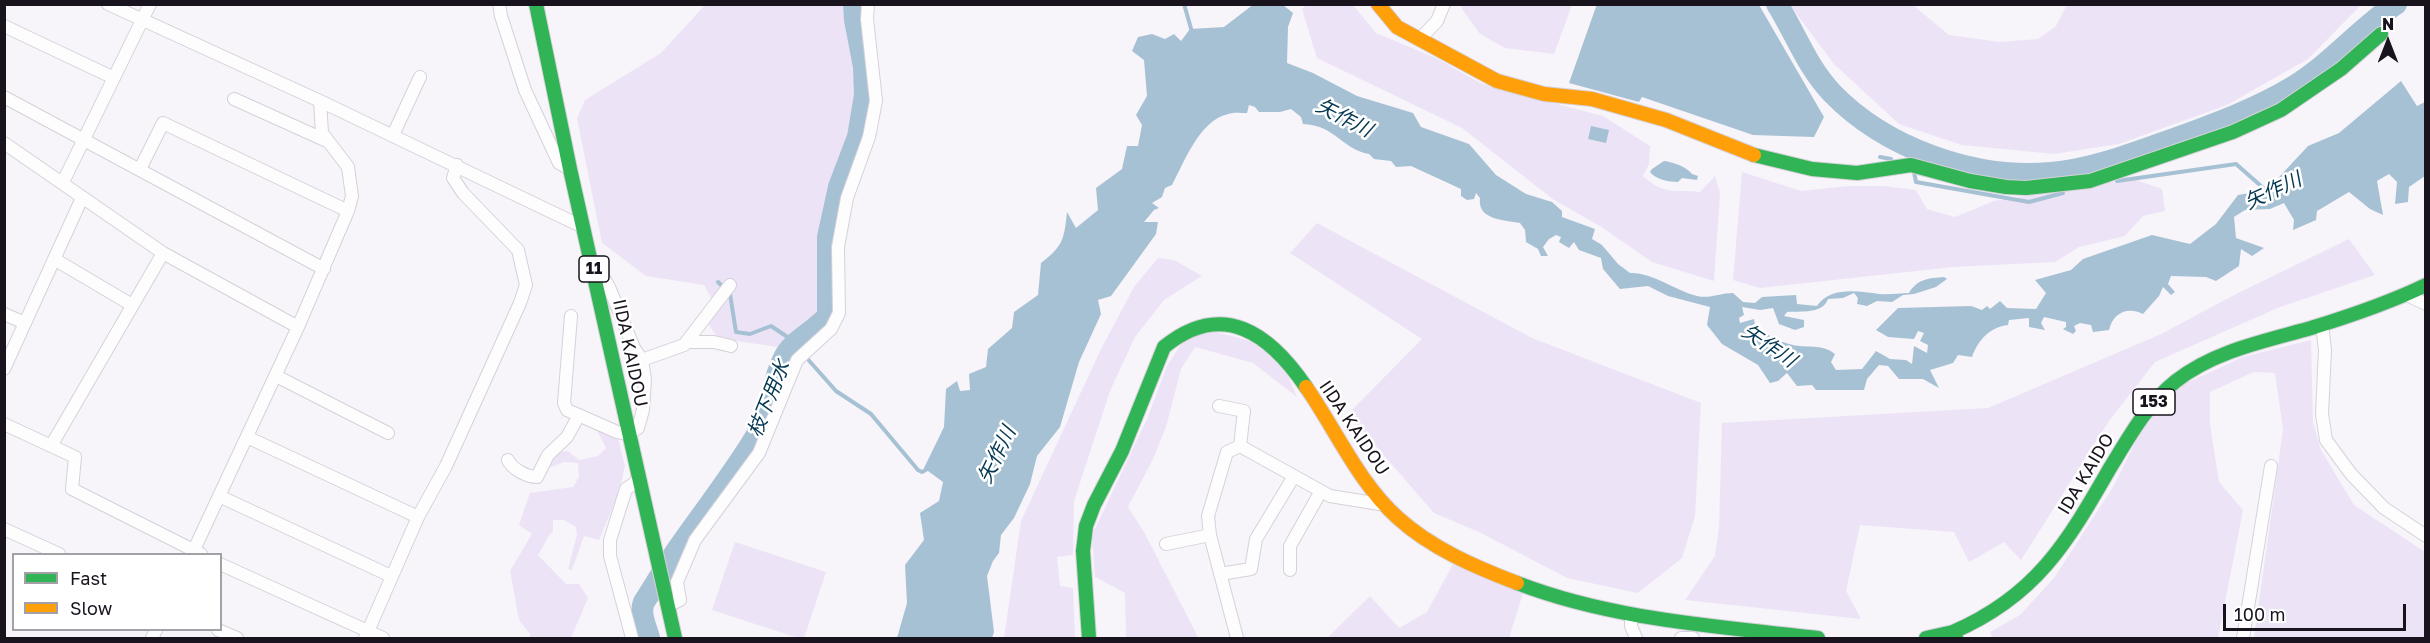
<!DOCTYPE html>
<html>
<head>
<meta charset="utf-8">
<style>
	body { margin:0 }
	#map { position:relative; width:2430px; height:643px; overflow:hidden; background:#f7f4fa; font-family:"Golos Text",sans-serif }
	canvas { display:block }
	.frame { position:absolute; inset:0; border:6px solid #18131d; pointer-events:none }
	.legend { position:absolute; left:12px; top:553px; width:210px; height:78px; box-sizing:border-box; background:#fff; border:2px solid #a3a1a5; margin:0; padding:8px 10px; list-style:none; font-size:18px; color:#18131d }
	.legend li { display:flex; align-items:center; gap:12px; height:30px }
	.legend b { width:30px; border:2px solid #a3a1a5 }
	.north { position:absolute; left:2358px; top:12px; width:60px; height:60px; -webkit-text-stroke:4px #fff; paint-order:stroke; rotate:0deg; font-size:16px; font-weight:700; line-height:24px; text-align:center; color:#18131d }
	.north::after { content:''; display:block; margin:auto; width:21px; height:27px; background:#18131d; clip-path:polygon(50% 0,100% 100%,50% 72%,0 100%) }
	.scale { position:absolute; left:2223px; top:604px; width:183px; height:27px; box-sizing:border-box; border:3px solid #18131d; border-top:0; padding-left:8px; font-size:18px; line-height:21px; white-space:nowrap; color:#18131d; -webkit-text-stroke:4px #fff; paint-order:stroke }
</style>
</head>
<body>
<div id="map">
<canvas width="2430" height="643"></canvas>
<div class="frame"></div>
<ul class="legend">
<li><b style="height:8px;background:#30b455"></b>Fast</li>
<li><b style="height:8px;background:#ff9f0a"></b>Slow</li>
</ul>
<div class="north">N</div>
<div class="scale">100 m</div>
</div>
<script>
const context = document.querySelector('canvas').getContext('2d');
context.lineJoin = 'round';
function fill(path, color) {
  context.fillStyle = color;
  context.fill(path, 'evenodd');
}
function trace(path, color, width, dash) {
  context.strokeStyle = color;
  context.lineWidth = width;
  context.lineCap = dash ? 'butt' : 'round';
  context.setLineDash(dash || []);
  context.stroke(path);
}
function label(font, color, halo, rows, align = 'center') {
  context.font = font + ' "Golos Text","Noto Sans JP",sans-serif';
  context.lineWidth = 5;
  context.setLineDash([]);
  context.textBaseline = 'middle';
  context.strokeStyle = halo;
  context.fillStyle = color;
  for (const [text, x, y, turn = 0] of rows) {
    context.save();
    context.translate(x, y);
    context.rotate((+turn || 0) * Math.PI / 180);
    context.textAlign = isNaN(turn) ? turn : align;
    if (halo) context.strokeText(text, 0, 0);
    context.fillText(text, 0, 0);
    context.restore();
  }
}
const green = new Path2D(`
	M705,5H847L856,92L850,137L830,189L823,228L828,303C823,328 812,325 793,335C788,338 782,343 777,347L718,338L707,322L712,300L704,285L646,276L602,243L577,118L585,100L661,53Z
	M1306,5H1353L1376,33L1436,58L1482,84L1603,116L1650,146L1649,164L1643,176C1665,196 1673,189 1700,192L1715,176L1720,193L1714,281L1652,262L1600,226L1554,200L1462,128L1317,58L1302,9Z
	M1462,5V4L1572,5L1554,54L1505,48L1480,34L1462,9Z
	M1790,5H1913L1949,35L2000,42L2038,39L2056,26L2067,5H2361L2308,59L2227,105L2119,144L2054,154L1962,145L1899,124L1834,64Z
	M1742,172L1801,191L1849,186H1884L1916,190L1927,209L1955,217L1994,201L2133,179L2162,189L2165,211L2143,216L2125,236L2079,247L2055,262L1953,267L1760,288L1733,280Z
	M1317,223L1532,338L1701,403L1695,516L1682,558L1638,593L1567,578L1479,532L1434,513L1348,414L1422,339L1290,253Z
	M2349,239L2375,275L2280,307L2155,362L2109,421L2021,560L2004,542L1969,562L1954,532L1860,525L1846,591L1861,619L1685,600L1715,556L1719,527L1722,423L1988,408L2159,335L2236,294Z
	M1158,258L1174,260L1202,276L1164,300L1135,337L1110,391L1074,501L1073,555L1057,557L1060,586L1073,588L1075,638H1004L1021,521L1102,347L1134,287Z
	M1214,332C1264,343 1278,346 1297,397L1253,363L1195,347L1181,369L1166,427L1153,459L1128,507L1144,532L1198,637L1204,638H1126L1125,593L1095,577L1092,535L1147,419L1167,366L1185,338Z
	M2311,340L2313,422L2321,450L2354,505L2425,552V638H2254L2283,430L2275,373L2254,372L2210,392V424L2219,482L2243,510L2218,638H1992L1990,632L2020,615L2054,578L2113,487L2145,423L2180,386L2243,357Z
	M593,423L617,434L625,466L619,493L599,540L584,536L572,570L568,569L577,535L576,527L564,520H553V531C545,539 544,547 538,555L566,584H579L588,598L571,638H529L530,634L519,620L510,571L532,534L519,525L530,493L573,487L579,477L578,463L564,462L549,468L545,464L554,452L568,451L579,460L598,456L606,448Z
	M735,542L826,572L804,638H798L712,610Z
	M1453,564L1523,593L1509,638H1327L1370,596L1399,628L1427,612Z`);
const water = new Path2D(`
	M1254,4L1283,5L1293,13L1288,27L1287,63L1313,73L1357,96L1413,113L1421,127L1469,144L1496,175L1526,194L1552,202L1562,211V217L1595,229L1592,239L1602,245L1618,264L1630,273C1652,272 1674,290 1697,296C1710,299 1720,293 1733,293L1743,302L1755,303L1762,297L1796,295L1797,304L1817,306C1830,286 1859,291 1879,294C1889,295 1899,293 1909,293C1917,279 1929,278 1944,277L1947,279L1936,287L1914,294L1903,295L1892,302L1877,301L1867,306L1857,304L1858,298L1854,293L1843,298L1828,299C1823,314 1801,311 1787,312L1784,316L1804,320V327L1795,330L1779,324L1773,308L1760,310L1742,307L1744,315L1739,318L1740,323L1754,319L1755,326C1766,334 1776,340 1789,344C1805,349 1822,343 1835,354L1831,362L1836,370L1862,369L1876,351L1890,359L1906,360L1912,364L1914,346L1927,353L1928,345L1920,341L1924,333L1918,331L1914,339L1888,337L1876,330L1898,308L1971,306L1982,310L1987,306L1990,309L2000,301L2007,308L2036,309L2046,293L2035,280L2071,270L2083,259L2152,235L2190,244L2216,224L2238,195L2267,190L2308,146L2339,133L2401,81L2417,106L2425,102V176L2409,187L2408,202L2395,204L2397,182L2389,174L2377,181L2383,215L2370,209L2349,192L2317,211L2316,220L2293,230L2294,220L2284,203L2270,209L2245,210L2234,217L2236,238L2264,248L2252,256L2241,249L2239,266L2216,281L2206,277L2171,276L2168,284L2175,292L2171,295L2163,287L2159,296L2143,314C2127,306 2113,313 2109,330L2093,332L2091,325L2080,323L2074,326L2076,331L2073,334L2063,329L2066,327V322L2044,317L2041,323L2045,330L2029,327V318L2009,320L2008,325C1990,327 1978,340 1972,357L1958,355L1953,363L1930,370L1939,388L1923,379H1899L1888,366L1879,365L1867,379L1864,390H1816L1812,385L1797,386L1787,373L1778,381L1770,383L1758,365L1722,344L1707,325L1710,307L1668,296L1648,286L1620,289L1603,269L1601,258L1579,250L1574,242L1569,248L1559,242L1561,237L1556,235L1549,239L1543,247L1548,256H1541L1538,249L1526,242L1525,230L1520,223C1504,220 1477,220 1480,198L1476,193L1474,199L1467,200L1461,196V189L1411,166L1396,167L1391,161L1374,159L1369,154C1343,150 1335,125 1303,124L1301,117L1291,109L1280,112H1259L1255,107L1249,105L1247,113C1241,113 1234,112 1228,114C1199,121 1185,161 1172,185L1165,188L1162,197L1152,203L1159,208L1154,210L1144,222H1158L1156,234L1111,296L1098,300L1101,314L1079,362L1060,427L1037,456L1030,484L1014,518L1001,535L999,553L993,561L987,576L994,632L992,638H897L907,603L905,565L924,540L920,513L939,501L943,482L924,468L944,427L946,389L957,381L960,391L970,390L969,374L986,367L988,349L1012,328L1014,312L1038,295L1041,263C1063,246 1064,240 1067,212L1076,228L1098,210L1096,188L1122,169L1127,146H1138L1142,125L1136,115L1147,96L1144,60L1132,51L1138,37L1152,34L1165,39L1174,34L1181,41L1190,29L1224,27Z
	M1597,4L1759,5L1824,117L1814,137L1753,135L1642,97L1639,102L1569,83Z
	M1591,126L1609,130L1606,143L1588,139Z
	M1664,161C1673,162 1687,167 1692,174L1698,176L1697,180L1682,178L1678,182C1669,182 1655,179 1650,172L1652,169Z`);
const stream = new Path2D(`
	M1184,4L1192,32
	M1880,157L1891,159
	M1914,172L1916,182L2029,202L2063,193
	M2117,181L2236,164L2269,193
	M718,282L730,294L736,332L750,334L771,326L789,338L836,391L871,414L918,470L922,472L929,468`);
const river = new Path2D(`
	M1777,4C1796,34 1807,67 1832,93C1885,148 1974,180 2051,173C2095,169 2136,152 2177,138C2218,123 2256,109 2293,87C2331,64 2359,29 2396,4
	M649,638C646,626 639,614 644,602C657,582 668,562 682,543C706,509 733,474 755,438C771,412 771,382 785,356C794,340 815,331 828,316V237L839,187L858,137L865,95L864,67L855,20L854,4`);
const street = new Path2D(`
	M108,4L320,101L583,227
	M499,4L501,16L525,90L559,163L570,169
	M4,26L114,78
	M1419,40L1437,21L1444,4
	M4,97L324,269
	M234,99L327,141
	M393,135L420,77
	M4,143L163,253L298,327
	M140,169L163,123L348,211
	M63,182L150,4
	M54,259L132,305
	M2407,295L2426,304
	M4,314L25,323
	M571,316L564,403L567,410L617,432L629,434L638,428L643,410L645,380L642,360L634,348L609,287L602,275L595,270
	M2322,324L2325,350L2322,414L2326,440L2351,474L2384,508L2426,536
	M688,342H714L731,346
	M642,360L684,345L730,285
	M4,369L82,198
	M276,376L388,433
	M1219,406L1244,411L1240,446
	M4,424L75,457L72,489L201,554
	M247,437L418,517L365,638
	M51,446L163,253
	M508,460C512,469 527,477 537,477L548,455L567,437L579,415
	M219,496L391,576
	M418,517L446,466L520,303L526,285L518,250L463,193L453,178L457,165
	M4,529L59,554
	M1166,544L1210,535
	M192,554L298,327L348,211L352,196L348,167L322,133L320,101
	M220,564L383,638
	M1290,570V546L1321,491
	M1220,574L1251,569L1256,539L1294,476
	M668,606L680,600L677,582L695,540L759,453L797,360L831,329L839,313L838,247L847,198L869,137L876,101L867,19L868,4
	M1631,615V626L1636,638
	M218,630L237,638
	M152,638L156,630
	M632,638L610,556V540L626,489L639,480
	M1237,638L1210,535L1208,516L1227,452L1240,446L1330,496L1386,505
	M1681,638H1693
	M2243,638L2271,466`);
const fast = new Path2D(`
	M536,4L570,169L675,638
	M1754,155L1812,169L1857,173L1911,165L1970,181L2006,187L2026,188L2090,181L2233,132L2281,110L2341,69L2381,34
	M1517,583C1613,620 1717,626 1818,638
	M1089,638L1083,551L1086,526L1094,505L1122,451L1164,347C1223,299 1270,334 1306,387
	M1926,638L1953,632
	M1956,638L1953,632C2036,596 2067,543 2110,468C2129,437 2147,404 2176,381C2214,351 2265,341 2311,328C2350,316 2389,303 2426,285`);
const slow = new Path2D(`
	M1378,4L1397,27L1497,81L1544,94L1592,99L1666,120L1754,155
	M1306,387C1336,430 1358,482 1398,518C1431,548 1475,567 1517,583`);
const shields = [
	[594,269,30],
	[2154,402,42]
];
const shieldNames = [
	["11",594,269],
	["153",2154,402]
];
const streetNames = [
	["IIDA KAIDOU",630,353,78],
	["IIDA KAIDOU",1354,428,56],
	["IDA KAIDO",2086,474,-59]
];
const waterNames = [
	["矢作川",1344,118,27],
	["矢作川",2273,191,-25],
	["矢作川",1769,346,34],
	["枝下用水",769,399,-68],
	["矢作川",997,455,-64]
];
fill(green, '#ece4f6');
fill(water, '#a7c1d4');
trace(stream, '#a7c1d4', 4);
trace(river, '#a7c1d4', 22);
trace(street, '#d5d1d9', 14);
trace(fast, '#d5d1d9', 16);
trace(slow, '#d5d1d9', 16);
trace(street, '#fefdfe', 12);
trace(fast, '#30b455', 14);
trace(slow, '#ff9f0a', 14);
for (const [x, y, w] of shields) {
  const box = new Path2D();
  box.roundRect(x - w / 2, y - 13, w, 26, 4.5);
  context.fillStyle = '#fff';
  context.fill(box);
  trace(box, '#18131d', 1.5);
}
label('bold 16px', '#18131d', null, shieldNames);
label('18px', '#18131d', '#fff', streetNames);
label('italic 20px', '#053852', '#fff', waterNames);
</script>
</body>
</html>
